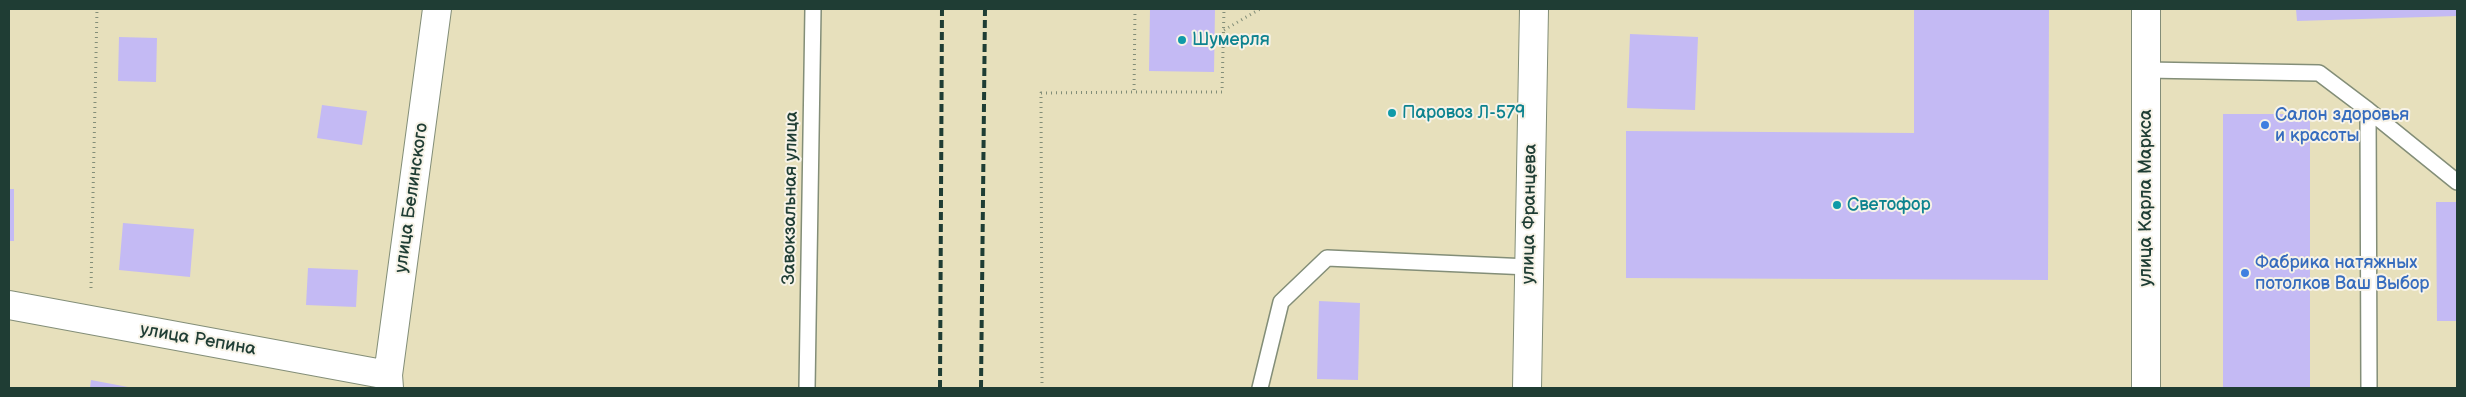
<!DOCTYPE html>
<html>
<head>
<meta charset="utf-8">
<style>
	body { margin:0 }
	#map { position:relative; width:2466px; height:397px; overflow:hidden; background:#e7e0bc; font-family:"Balsamiq Sans",sans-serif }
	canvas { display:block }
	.frame { position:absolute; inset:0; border:10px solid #1f3d34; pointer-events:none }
</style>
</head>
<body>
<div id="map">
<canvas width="2466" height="397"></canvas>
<div class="frame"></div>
</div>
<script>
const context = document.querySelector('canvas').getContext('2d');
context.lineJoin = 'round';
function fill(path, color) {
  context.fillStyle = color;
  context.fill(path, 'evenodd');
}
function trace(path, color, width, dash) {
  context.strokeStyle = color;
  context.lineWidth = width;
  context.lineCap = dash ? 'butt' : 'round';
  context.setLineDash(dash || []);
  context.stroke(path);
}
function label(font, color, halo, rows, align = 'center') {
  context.font = font + ' "Balsamiq Sans",sans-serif';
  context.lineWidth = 4;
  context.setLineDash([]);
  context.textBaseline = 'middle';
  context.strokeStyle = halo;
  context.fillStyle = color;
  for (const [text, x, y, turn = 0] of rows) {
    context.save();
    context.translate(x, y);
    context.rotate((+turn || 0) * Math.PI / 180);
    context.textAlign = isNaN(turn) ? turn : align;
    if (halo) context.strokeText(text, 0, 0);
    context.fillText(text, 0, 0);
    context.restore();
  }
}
const building = new Path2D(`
	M1150,9H1215L1214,72L1149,71Z
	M1914,9H2049L2048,280L1626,278V131L1914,133Z
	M2296,9H2457V16L2297,21Z
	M1630,34L1698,37L1695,110L1627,108Z
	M119,37L157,38L156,82L118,81Z
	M322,105L367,111L362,145L317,138Z
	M2223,114H2310V388H2223Z
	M9,189H14V241H9Z
	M2436,202H2457V321H2437Z
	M123,223L194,229L190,277L119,270Z
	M308,268L358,270L356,307L306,305Z
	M1319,301L1360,303L1358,380L1317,379Z
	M91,380L128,387V388H90Z`);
const path = new Path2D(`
	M1135,9L1134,92H1222L1224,9
	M1224,30L1260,9
	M91,288L97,9
	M1042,388L1041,93L1134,92`);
const lane = new Path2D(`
	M2146,70L2319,73L2368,110L2369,388
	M2368,110L2457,182
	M807,388L813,9
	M1260,388L1281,302L1327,258L1529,267`);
const street = new Path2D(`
	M9,305L388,375
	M389,388L388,375L437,9
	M1527,388L1534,9
	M2146,388V9`);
const rail = new Path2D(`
	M940,388L942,9
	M981,388L985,9`);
const markers = [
	[1182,40,5,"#0f9aa8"],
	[1392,113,5,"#0f9aa8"],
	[2265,125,5,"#3f7fe0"],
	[1837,205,5,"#0f9aa8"],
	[2245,273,5,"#3f7fe0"]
];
const cultureNames = [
	["Шумерля",1192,40],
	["Паровоз Л-579",1402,113],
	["Светофор",1847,205]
];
const shopNames = [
	["Салон здоровья",2275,115],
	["и красоты",2275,136],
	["Фабрика натяжных",2255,263],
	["потолков Ваш Выбор",2255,284]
];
const streetNames = [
	["улица Белинского",412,198,-82],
	["Завокзальная улица",791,198,-89],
	["улица Карла Маркса",2146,198,-90],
	["улица Францева",1530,214,-89],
	["улица Репина",198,340,10]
];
fill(building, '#c4baf4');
trace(lane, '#838e78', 18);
trace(street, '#838e78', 30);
trace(path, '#838e78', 3, [1, 4]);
trace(lane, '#fff', 15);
trace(street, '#fff', 28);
trace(rail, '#1f3d34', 4, [8, 4]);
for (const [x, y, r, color] of markers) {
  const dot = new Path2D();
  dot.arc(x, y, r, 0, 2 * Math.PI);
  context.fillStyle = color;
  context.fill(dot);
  trace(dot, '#f7f3e8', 2);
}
label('18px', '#0d838f', '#f7f3e8', cultureNames, 'left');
label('18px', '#366cbe', '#f7f3e8', shopNames, 'left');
label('18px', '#1f3d34', '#f7f3e8', streetNames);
</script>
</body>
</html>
